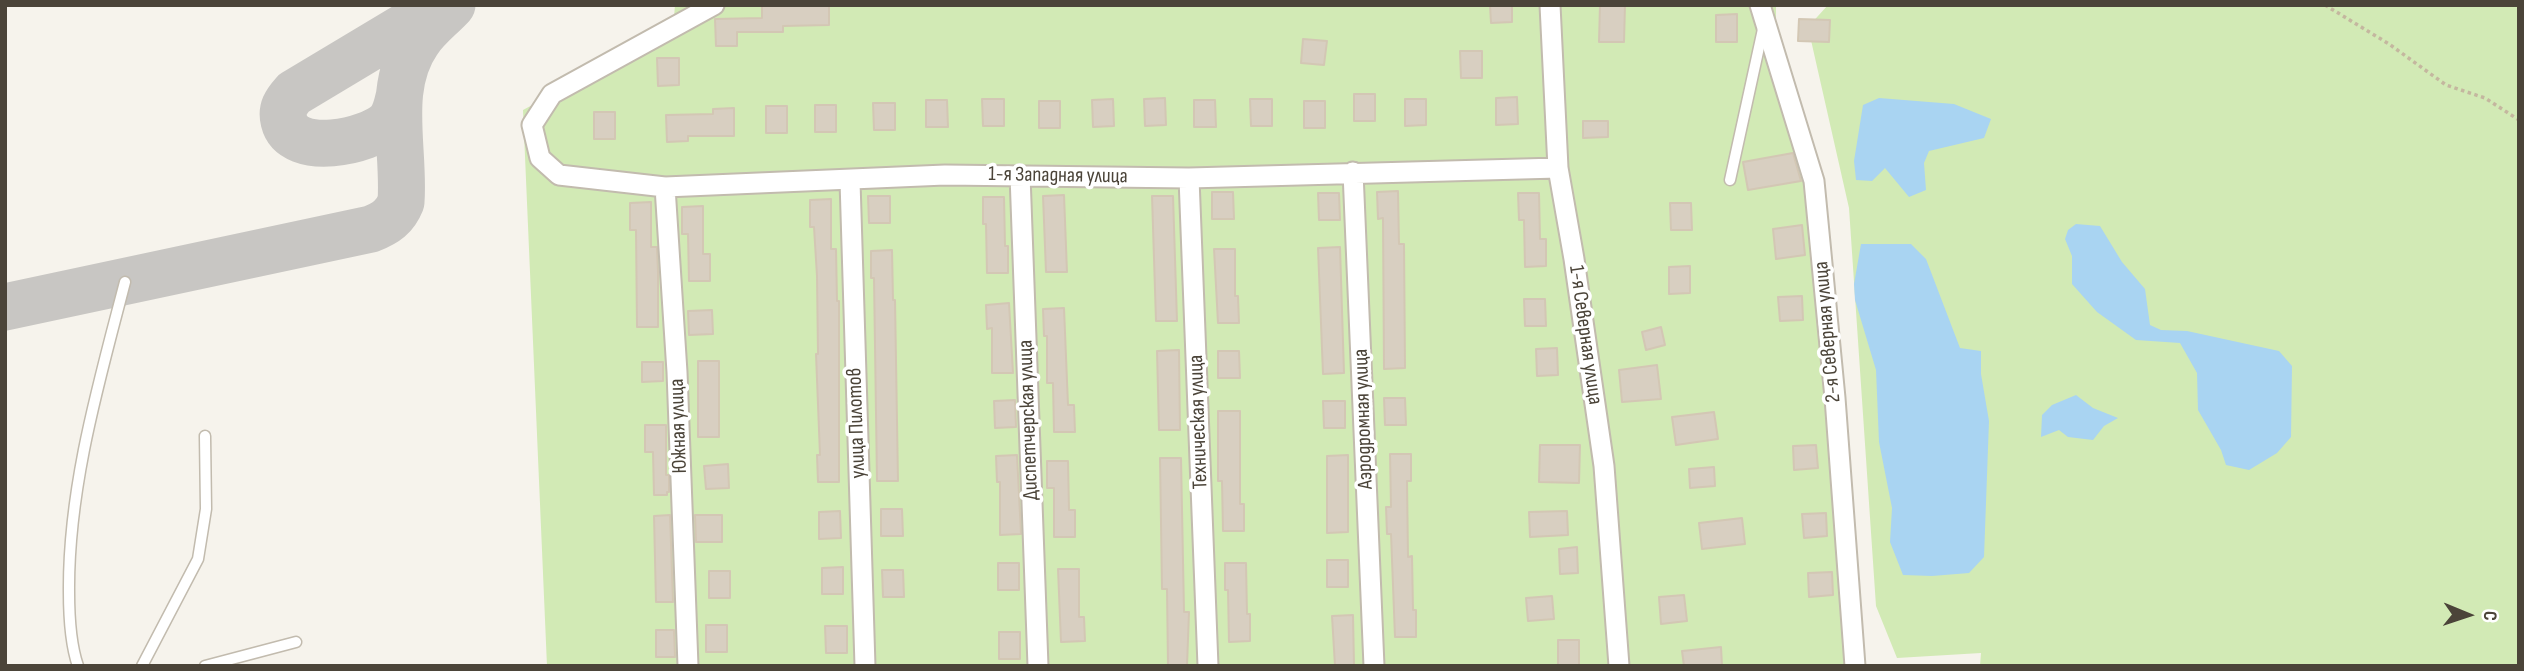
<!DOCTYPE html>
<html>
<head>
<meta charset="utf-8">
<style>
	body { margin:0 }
	#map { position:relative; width:2524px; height:671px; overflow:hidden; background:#f6f3ec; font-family:"Sofia Sans Condensed",sans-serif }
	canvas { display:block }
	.frame { position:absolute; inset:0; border:7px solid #4b4439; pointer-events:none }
	.north { position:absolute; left:2433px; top:580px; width:70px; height:70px; -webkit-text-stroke:5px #fff; paint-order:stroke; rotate:92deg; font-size:19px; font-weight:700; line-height:28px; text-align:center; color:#4b4439 }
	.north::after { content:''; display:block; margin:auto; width:24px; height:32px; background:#4b4439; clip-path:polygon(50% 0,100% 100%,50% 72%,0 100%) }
</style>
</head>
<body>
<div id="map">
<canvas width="2524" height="671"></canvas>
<div class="frame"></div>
<div class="north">С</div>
</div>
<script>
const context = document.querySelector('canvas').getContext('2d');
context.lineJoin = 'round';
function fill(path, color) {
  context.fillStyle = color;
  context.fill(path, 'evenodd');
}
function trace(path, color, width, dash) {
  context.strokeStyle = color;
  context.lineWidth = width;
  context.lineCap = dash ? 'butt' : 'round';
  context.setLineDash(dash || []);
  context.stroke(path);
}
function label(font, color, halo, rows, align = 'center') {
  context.font = font + ' "Sofia Sans Condensed",sans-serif';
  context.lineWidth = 7;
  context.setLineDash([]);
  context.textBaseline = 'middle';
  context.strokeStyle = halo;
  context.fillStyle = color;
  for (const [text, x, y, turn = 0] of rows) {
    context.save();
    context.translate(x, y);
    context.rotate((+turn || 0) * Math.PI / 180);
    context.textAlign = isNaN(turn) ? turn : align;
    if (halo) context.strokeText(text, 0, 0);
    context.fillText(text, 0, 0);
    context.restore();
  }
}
const green = new Path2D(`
	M675,5H1776V52L1813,189L1854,666H547L523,110L673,29Z
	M1828,5H2519V666H1980L1981,653L1897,658L1876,606L1849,208L1808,27Z`);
const water = new Path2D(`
	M1879,98L1954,104L1991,119L1984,138L1929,151L1924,163L1926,190L1909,197L1885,168L1872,181L1856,180L1854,161L1863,105Z
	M2076,224L2100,226L2122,262L2145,289L2150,325L2161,330L2187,331L2279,351L2292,366L2291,437L2277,453L2249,470L2226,465L2221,450L2198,410L2197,373L2180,343L2136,340L2097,312L2072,284V256L2065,239L2068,230Z
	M1861,244H1911L1926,259L1960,348L1981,351V374L1989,421L1984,557L1969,573L1932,576L1903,575L1890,542L1892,508L1879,442L1876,370L1855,300L1854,284Z
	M2076,395L2093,408L2118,418L2104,426L2093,440L2068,437L2059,430L2041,437L2042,415L2052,405Z`);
const taxiway = new Path2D(`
	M399,97C397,106 395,115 389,122C369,142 293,158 284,121C281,109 286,102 294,93L434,9
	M5,307L371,229C386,223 395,217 401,202C405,149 385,88 418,41C427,27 441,17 452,5`);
const building = new Path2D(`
	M762,5H829V25L783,26V32H737V46H716L715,19L762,18Z
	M1490,5H1512V22L1491,23Z
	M1600,5H1625L1624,42H1599Z
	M1737,14V42H1716V15Z
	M1799,19L1830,20L1829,42L1798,41Z
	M1303,39L1327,41L1324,65L1301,63Z
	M1460,51H1482V78H1461Z
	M657,58H679V85L658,86Z
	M1354,94H1375V121H1354Z
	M1517,97L1518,124L1496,125V98Z
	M1165,98L1166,125L1145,126L1144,99Z
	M982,99H1004V126H983Z
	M1113,99L1114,126L1093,127L1092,100Z
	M1250,99H1272V126H1251Z
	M1405,99H1426V125L1405,126Z
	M926,100H947L948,127H926Z
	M1194,100H1215L1216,127H1194Z
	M1039,101H1060V128H1039Z
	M1304,101H1325V128H1304Z
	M873,103H895V130H874Z
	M815,105H836V132H815Z
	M766,106H787V133H766Z
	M734,108V136H688V141L667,142L666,115L713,114V109Z
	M594,112H615V139H594Z
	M1583,121H1608V137L1583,138Z
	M1793,153L1801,181L1748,190L1743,162Z
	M1398,191L1399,244H1404L1405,368L1384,369L1383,218L1378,219L1377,192Z
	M1212,192H1233L1234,219H1212Z
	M1318,193H1339L1340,220H1319Z
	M1518,193H1539L1540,239H1546V266L1525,267L1524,220H1519Z
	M1064,195L1067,272H1046L1043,196Z
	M868,196H890V223H869Z
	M1152,196H1173L1177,321H1156Z
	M983,197H1004L1005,246H1008V273H987L986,224H983Z
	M831,199V249H836L837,301H839V482H818L817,455H820L816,354H818L817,276L814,227H810V200Z
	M651,202V247H657L658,272V327H637L636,230H630V203Z
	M1670,203H1691L1692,230H1671Z
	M703,206V254H710V281H689L688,234H682V207Z
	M1802,225L1805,255L1776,259L1773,229Z
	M1340,247L1344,373L1323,374L1318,248Z
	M1214,249H1235V296H1238L1239,323H1218Z
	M892,250L893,300H895L898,481H877L874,278H871V251Z
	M1690,266V293L1669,294V267Z
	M1802,296L1803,320L1780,321L1778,297Z
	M1524,299H1545L1546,326H1525Z
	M1009,303L1013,373H992V328L987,329L986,305Z
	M1064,308L1068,405H1074L1075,432H1054L1053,383H1047V336H1044L1043,309Z
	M712,310L713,334L689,335L688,311Z
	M1661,327L1665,345L1646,350L1642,332Z
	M1557,348L1558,375L1537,376L1536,349Z
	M1179,350L1180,430H1159L1157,351Z
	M1218,351H1239L1240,378H1218Z
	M698,361H719V437H698Z
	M642,362H663V381L642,382Z
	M1657,365L1661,399L1622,402L1619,370Z
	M1384,398H1405L1406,425H1385Z
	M1015,400L1016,427L995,428L994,401Z
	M1323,401H1345V428H1324Z
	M1218,411H1240V504H1244V531H1223L1222,481H1218Z
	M1714,412L1718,439L1676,445L1672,417Z
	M645,425H666V475H669V492H667V495H654L653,452H645Z
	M1540,445H1580L1579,483L1539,482Z
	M1816,445L1818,468L1794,470L1793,446Z
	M1390,454H1411V481H1407L1408,557L1412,556L1413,610H1416V637H1395L1391,534H1387L1386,507H1391Z
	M1017,455L1021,534L1000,535V482H997L996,456Z
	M1348,455V532L1327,533V456Z
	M1160,458H1181L1184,612H1189L1187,666H1168L1167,589H1162Z
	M1047,461H1068L1069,510H1075V537H1054V488H1047Z
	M728,464L729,488L706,489L704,466Z
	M1714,467L1715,486L1690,488L1689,469Z
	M881,509H902L903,536H881Z
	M840,511L841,538L819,539V512Z
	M1567,511L1568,535L1530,537L1529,512Z
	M1826,513L1827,536L1804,538L1802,514Z
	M670,515L673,602H656L654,516Z
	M695,515H722V542H696Z
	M1742,518L1745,544L1702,549L1699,523Z
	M1577,547L1578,573L1560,574L1559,549Z
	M1327,560H1348V587H1327Z
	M998,563H1019V590H998Z
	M1225,563H1246L1247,614H1250V641L1229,642L1228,590H1225Z
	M843,567V594H822V568Z
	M1058,569H1079V617H1084L1085,641L1061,642Z
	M882,570H903L904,597H883Z
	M709,571H730V598H709Z
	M1832,572L1833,595L1809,597L1808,573Z
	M1684,595L1687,621L1661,624L1659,597Z
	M1552,596L1554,619L1528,621L1526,598Z
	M1353,615L1354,666H1335L1332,616Z
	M706,625H727V652H706Z
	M825,626H847V653H826Z
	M656,630H674L675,657H656Z
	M999,632H1020V659H999Z
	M1558,640H1579V666H1558Z
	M1721,647L1722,666H1684L1682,651Z`);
const path = new Path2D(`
	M2325,5L2389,44L2446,85L2485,98L2519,120`);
const service = new Path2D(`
	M1730,180L1763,29
	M78,666C70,643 69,616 69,592C68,488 99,382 125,282
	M142,666L198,559L206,509L205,436
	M205,666L296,642`);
const minor = new Path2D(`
	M714,5L552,94L532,125L540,158L559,175L665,187L945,175L1189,178L1558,168
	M1550,5L1558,168L1574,259L1604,466L1619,666
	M1760,5L1814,181L1835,398L1855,666
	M1353,172L1374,666
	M1020,175L1038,666
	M1189,178L1208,666
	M850,181L865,666
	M665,187L677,372L688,666`);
const streetNames = [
	["1-я Западная улица",1058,176,1],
	["2-я Северная улица",1828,332,-95],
	["1-я Северная улица",1585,335,82],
	["Аэродромная улица",1364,419,-92],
	["Диспетчерская улица",1029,420,-92],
	["Техническая улица",1199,422,-92],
	["улица Пилотов",857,423,-92],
	["Южная улица",679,426,-92]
];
fill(green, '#d2eab5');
fill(water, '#a9d4f2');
trace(taxiway, '#c8c6c3', 47);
fill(building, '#d8cfc1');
trace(building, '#d3c7b4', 2);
trace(service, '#c2bbae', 13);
trace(minor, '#c2bbae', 23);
trace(path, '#c4b79f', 3.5, [3.5, 3.5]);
trace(service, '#fff', 10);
trace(minor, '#fff', 19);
label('21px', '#4b4439', '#fff', streetNames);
</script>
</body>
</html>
